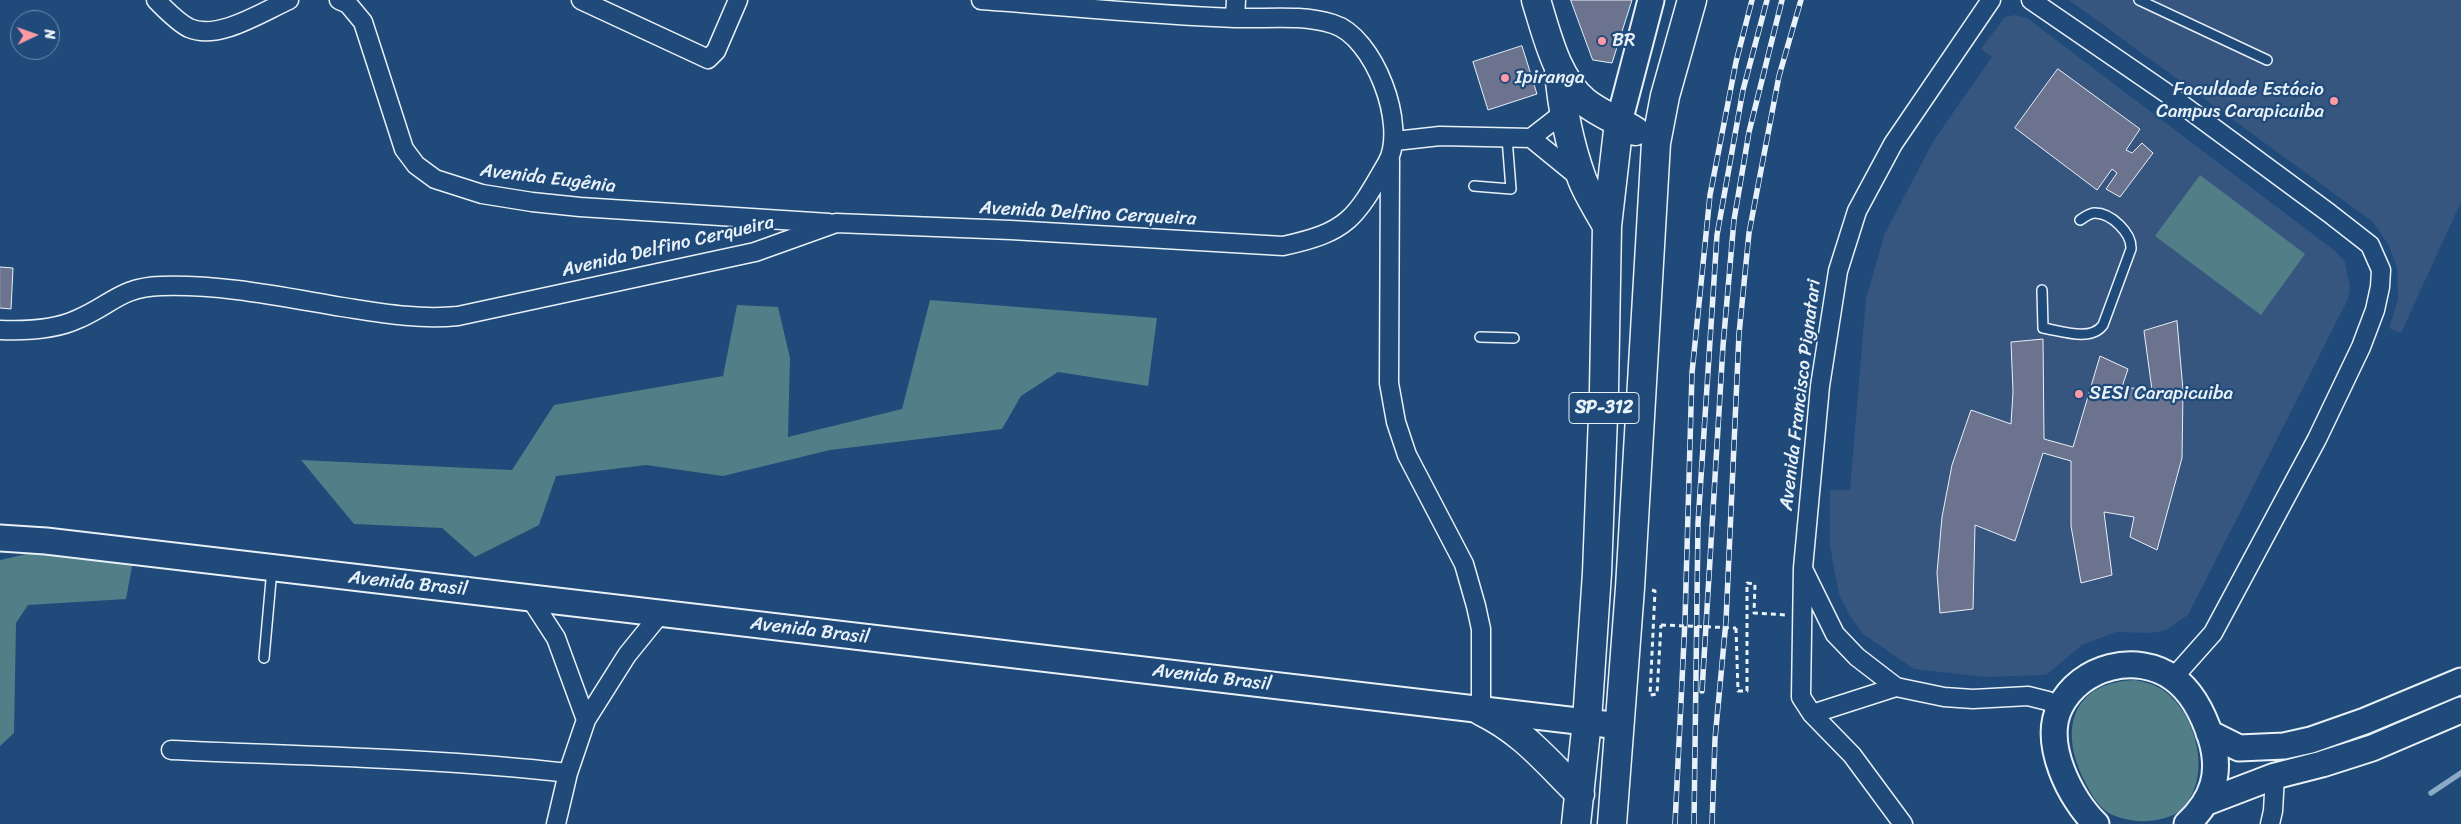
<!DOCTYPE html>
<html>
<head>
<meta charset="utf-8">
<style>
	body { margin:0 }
	#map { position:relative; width:2461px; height:824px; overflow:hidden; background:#1f4a7a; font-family:Sriracha,sans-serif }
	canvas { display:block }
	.north { position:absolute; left:10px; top:10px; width:50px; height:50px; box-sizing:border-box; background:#1f4a7a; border:1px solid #6f8dac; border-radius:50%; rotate:87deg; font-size:14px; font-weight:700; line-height:20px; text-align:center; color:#e8f1f8 }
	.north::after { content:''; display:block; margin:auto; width:18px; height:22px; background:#ff9aa2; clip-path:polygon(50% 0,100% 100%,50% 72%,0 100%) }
</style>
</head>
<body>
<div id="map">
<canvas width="2461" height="824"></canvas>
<div class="north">N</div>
</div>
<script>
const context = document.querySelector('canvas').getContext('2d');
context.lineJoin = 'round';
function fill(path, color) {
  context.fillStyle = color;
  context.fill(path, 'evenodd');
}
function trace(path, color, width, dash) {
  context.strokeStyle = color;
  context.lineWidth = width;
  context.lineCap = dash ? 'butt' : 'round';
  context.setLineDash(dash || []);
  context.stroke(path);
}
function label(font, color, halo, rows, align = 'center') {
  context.font = font + ' Sriracha,sans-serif';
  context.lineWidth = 4.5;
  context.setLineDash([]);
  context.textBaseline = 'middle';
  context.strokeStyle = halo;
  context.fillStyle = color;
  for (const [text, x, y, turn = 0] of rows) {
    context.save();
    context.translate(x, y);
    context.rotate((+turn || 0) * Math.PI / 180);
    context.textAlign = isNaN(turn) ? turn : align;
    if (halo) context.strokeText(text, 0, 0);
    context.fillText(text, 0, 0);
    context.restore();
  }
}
const built = new Path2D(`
	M2069,0H2461V202L2401,333L2389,328L2398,299L2397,268L2388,244L2373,222Z
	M2016,15L2027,18L2335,251L2345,262L2350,287L2348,299L2188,615L2166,630L2151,633L2116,632L2082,645L2046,675L1985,677L1914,669L1863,634L1849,615L1839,594L1834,569L1830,544V490H1850L1866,299L1885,233L1934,140L1992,57L1981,49L2005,17Z`);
const green = new Path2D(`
	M2200,175L2305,254L2261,315L2155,236Z
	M930,300L1157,318L1148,386L1058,372L1021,396L1002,429L830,450L723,476L646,465L556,476L539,525L475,557L442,528L354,524L301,460L512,470L554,405L723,376L737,305L778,307L790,358L788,437L902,409Z
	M44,550L133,561L126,599L28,605L16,623L14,733L0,746V560Z
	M2134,680C2145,682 2154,684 2163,690C2198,714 2215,784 2177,813C2157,824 2127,824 2107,812C2096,804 2089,790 2083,778C2059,727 2073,683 2134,680Z`);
const stream = new Path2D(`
	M2431,793L2461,773`);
const building = new Path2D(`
	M1571,0H1632L1612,63L1593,60Z
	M1522,46L1537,94L1488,110L1473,62Z
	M2058,69L2140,129L2126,150L2132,153L2142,143L2153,153L2120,197L2106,189L2117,173L2112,169L2097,190L2015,128Z
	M0,267L13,268L11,309L0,308Z
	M2177,321L2183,390L2182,458L2157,550L2130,537L2134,517L2104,512L2112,575L2081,583L2071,526V461L2043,453L2015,541L1975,525L1973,609L1940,613L1937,573L1942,517L1952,465L1971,410L2011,424L2013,392L2011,342L2043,339L2044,439L2073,447L2100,356L2128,369L2122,387L2152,390L2144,331Z`);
const path = new Path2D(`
	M1652,590L1655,591L1650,695L1657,694L1661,625
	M1736,628L1738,691H1747V583L1755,584L1754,613L1786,615`);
const service = new Path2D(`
	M2139,0L2267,60
	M1474,186L1511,189L1507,138
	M2042,290L2043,328C2061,331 2091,342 2103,325L2131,249C2132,233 2111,213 2095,213C2089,213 2085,217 2080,220
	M1480,337L1514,338
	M264,658L272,569`);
const minor = new Path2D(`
	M156,0C166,10 177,22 189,28C218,41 262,12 289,0
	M339,0L348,4L363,22L404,149L416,165L435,179L482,194L532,202L580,207L829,223
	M581,0L708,59L716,51L738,0
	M2031,0L2165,92L2329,213L2370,245L2381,270L2380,287L2375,310L2361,347L2317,439L2213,633L2173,678
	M1235,18L1236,0
	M1531,138L1563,113
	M1395,141L1440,136L1531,138L1580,178
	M1390,160L1389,383L1396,422L1407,455L1464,564L1476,606L1481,629V711
	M0,330C26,331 55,330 78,319C111,305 121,287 161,286C222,284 282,297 342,307C381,313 418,320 458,316L755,252L836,223L1011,230L1283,246C1348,232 1355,219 1387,163C1408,126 1374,36 1333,24C1301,14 1267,19 1235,18C1150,15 1065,6 981,0
	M1804,571L1835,634L1857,657L1896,687L1944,697L1973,699L2028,696L2048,701L2059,708
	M530,598L556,638L586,720
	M1812,714L1896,687
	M171,750C304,756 436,758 568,773
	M556,824L568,773L586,720L627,655L661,613
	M1903,824L1852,755L1812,714L1801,697L1803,568L1820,386L1838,271L1857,211L1893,144L1991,0
	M2270,824L2273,811L2275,776`);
const secondary = new Path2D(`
	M1619,122L1651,0
	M0,538L46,541L1620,726
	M2209,733L2239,748L2284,746L2311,740L2365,721L2461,681
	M2207,802L2275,776L2322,764L2372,748L2461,710
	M2096,824C2070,799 2042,743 2060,707C2080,666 2137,652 2173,678C2193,692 2204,716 2211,738C2222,773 2213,800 2187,824`);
const primary = new Path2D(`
	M1536,0C1547,35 1556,78 1585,102C1600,114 1619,121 1635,131
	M1559,70C1562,108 1569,143 1582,179C1588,195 1599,211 1607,226
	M1481,711C1524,732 1546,761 1580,794
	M1576,824L1587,721L1597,573L1604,390L1607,226L1619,122
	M1612,824L1630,588L1656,143L1665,96L1692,0`);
const rail = new Path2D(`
	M1702,691L1723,346L1734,220L1749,132L1782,0
	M1675,824L1685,620L1692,373L1710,195L1736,62L1752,0
	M1694,824L1698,523L1717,235L1743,90L1767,0
	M1712,824L1715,739L1726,621L1739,334L1749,233L1779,76L1801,0`);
const pathBridge = new Path2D(`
	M1661,625L1736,628`);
const markers = [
	[1602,41,5,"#ff9aa2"],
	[1505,78,5,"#ff9aa2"],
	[2334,101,5,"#ff9aa2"],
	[2079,394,5,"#ff9aa2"]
];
const shields = [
	[1604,408,70]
];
const shieldNames = [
	["SP-312",1604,408]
];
const poiNames = [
	["BR",1612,41],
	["Ipiranga",1515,78],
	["Faculdade Estácio",2324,90,"right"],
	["Campus Carapicuiba",2324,112,"right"],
	["SESI Carapicuiba",2089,394]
];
const streetNames = [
	["Avenida Eugênia",548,179,7],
	["Avenida Delfino Cerqueira",1088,214,3],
	["Avenida Delfino Cerqueira",668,247,-13],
	["Avenida Francisco Pignatari",1801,395,-83],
	["Avenida Brasil",408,584,6],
	["Avenida Brasil",810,631,7],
	["Avenida Brasil",1212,678,7]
];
fill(built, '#365680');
fill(green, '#527e87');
trace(stream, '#8aaac8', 5.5);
fill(building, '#6c738f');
trace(building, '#e8f1f8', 1);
trace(service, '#e8f1f8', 12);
trace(minor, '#e8f1f8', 21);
trace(secondary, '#e8f1f8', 29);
trace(primary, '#e8f1f8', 31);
trace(path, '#e8f1f8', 3, [5, 4]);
trace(service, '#1f4a7a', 9);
trace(minor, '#1f4a7a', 18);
trace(secondary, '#1f4a7a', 25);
trace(primary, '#1f4a7a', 28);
trace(rail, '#e8f1f8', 5.5);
trace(rail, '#1f4a7a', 4, [11]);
trace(pathBridge, '#e8f1f8', 3, [5, 4]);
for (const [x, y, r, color] of markers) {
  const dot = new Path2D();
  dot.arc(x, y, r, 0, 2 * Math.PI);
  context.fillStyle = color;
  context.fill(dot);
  trace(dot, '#1f4a7a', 2);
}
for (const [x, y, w] of shields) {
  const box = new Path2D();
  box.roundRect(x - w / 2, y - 15.5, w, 31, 4);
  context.fillStyle = '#1f4a7a';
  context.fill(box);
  trace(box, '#e8f1f8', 1);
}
label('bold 18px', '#e8f1f8', null, shieldNames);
label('19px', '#e8f1f8', '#1f4a7a', poiNames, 'left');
label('19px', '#e8f1f8', '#1f4a7a', streetNames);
</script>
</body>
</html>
